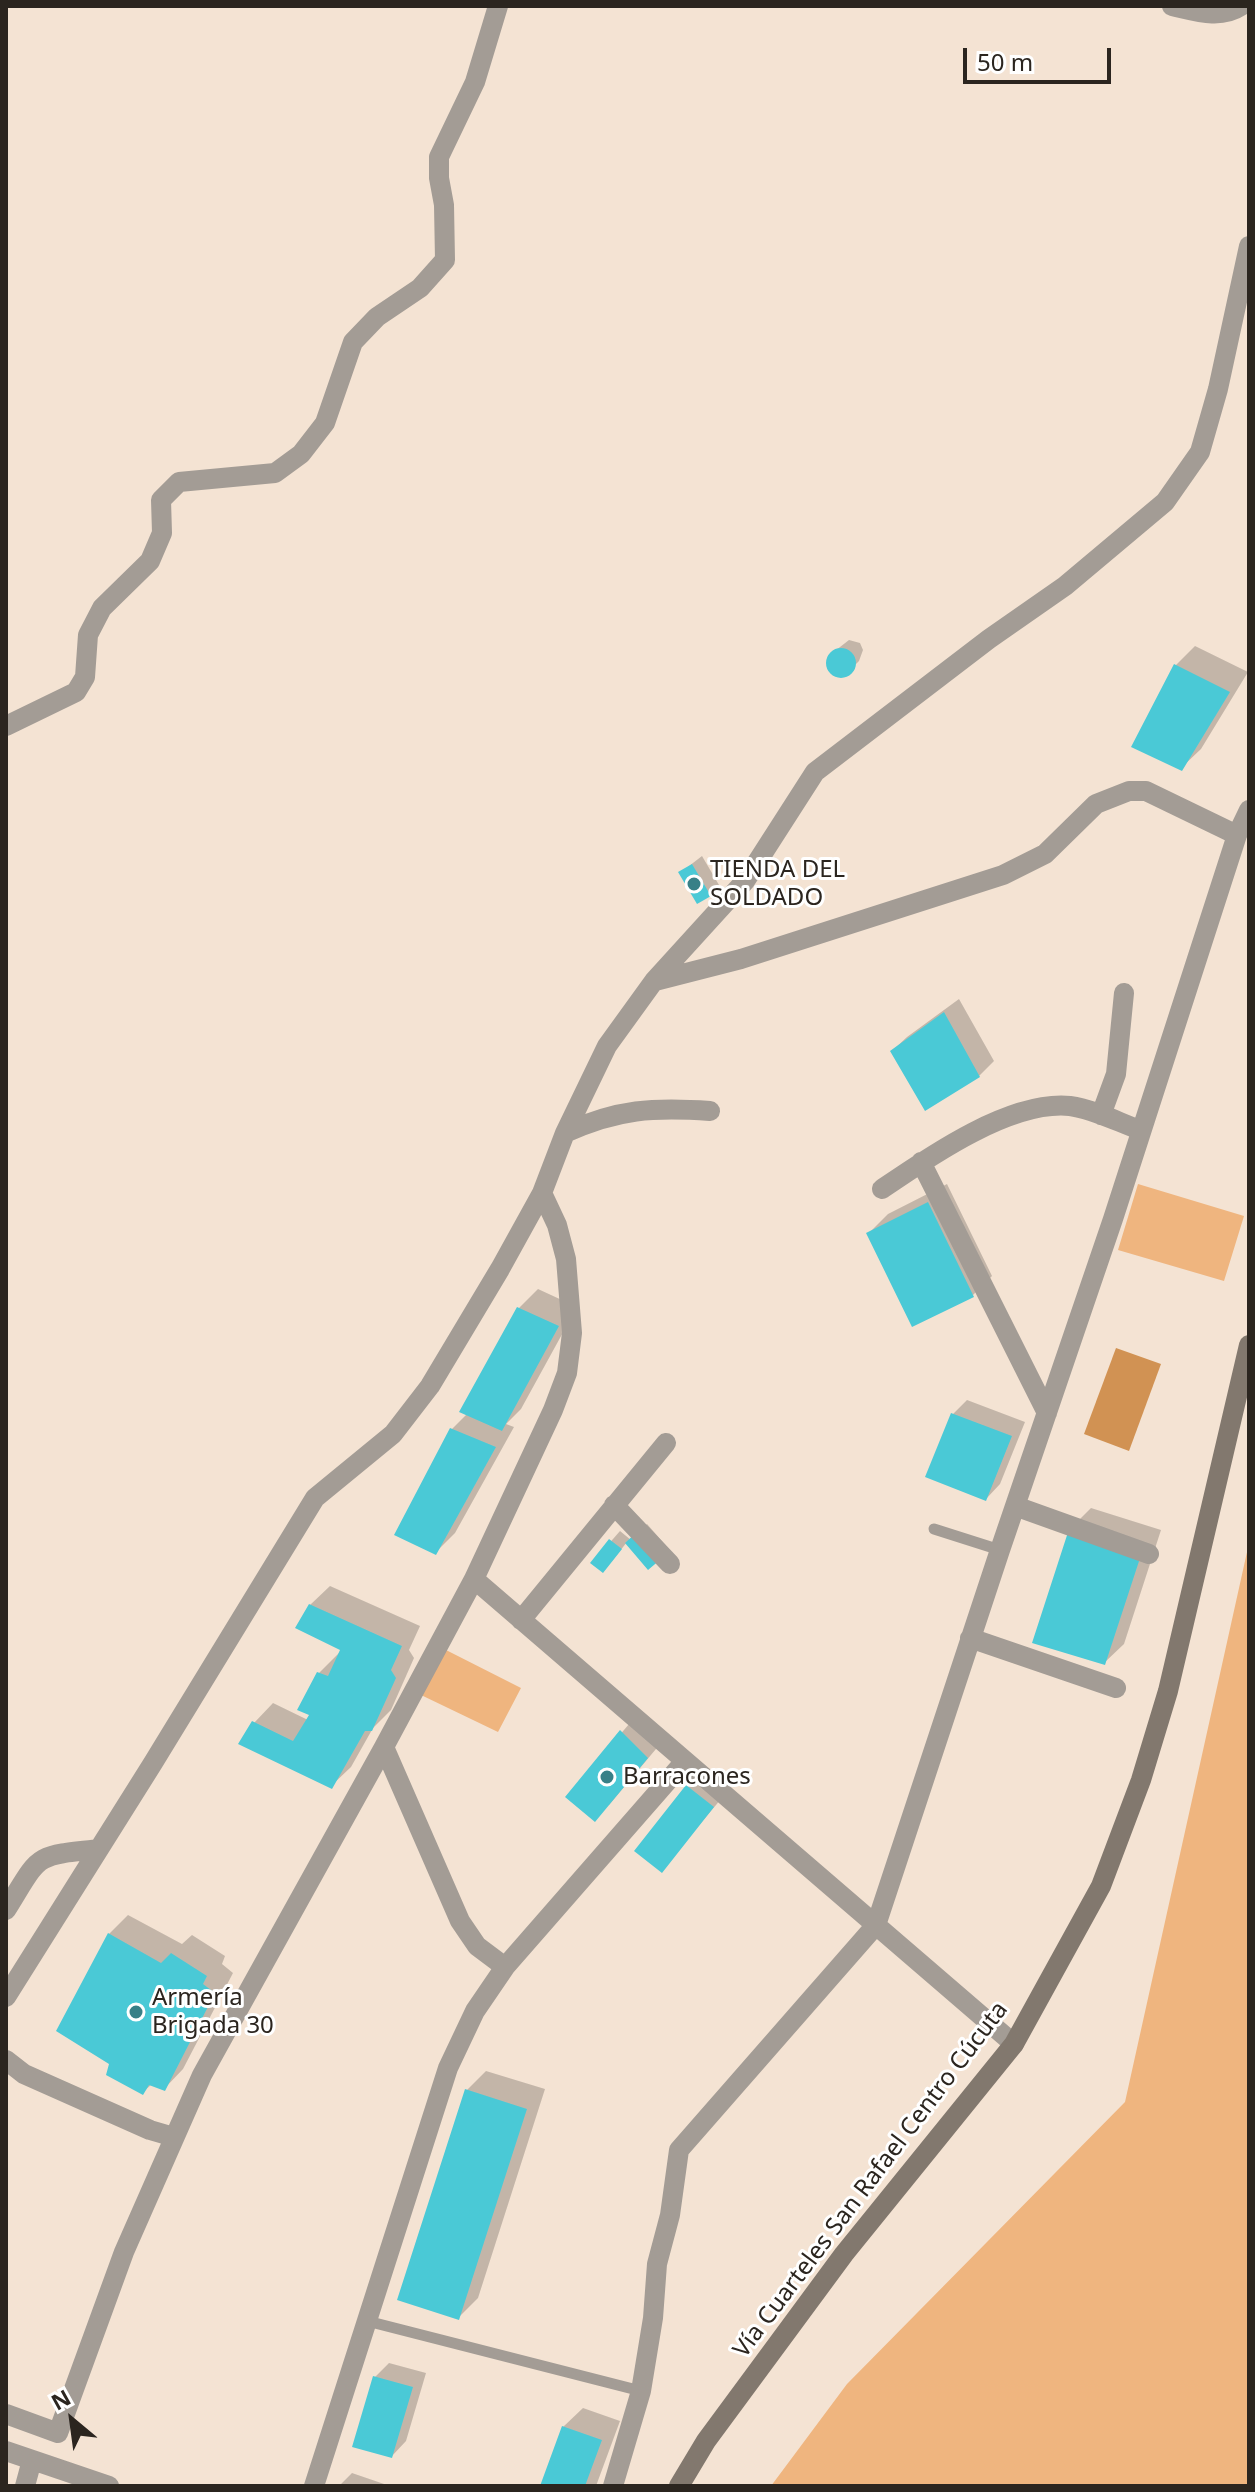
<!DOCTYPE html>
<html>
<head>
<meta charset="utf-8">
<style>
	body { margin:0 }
	#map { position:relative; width:1255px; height:2492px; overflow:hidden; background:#f4e3d3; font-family:"Noto Sans",sans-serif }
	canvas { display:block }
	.frame { position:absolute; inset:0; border:8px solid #2b251f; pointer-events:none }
	.north { position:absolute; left:32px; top:2380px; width:80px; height:80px; -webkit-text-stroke:6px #fff; paint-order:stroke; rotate:331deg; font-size:22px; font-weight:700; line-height:32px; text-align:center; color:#2b251f }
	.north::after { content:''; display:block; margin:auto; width:28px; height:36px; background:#2b251f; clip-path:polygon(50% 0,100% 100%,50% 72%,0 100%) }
	.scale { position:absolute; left:963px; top:48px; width:148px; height:36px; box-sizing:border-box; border:4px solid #2b251f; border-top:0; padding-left:10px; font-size:24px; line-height:28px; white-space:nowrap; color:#2b251f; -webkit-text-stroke:6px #fff; paint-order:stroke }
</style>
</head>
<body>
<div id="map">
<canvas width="1255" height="2492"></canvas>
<div class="frame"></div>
<div class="north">N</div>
<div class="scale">50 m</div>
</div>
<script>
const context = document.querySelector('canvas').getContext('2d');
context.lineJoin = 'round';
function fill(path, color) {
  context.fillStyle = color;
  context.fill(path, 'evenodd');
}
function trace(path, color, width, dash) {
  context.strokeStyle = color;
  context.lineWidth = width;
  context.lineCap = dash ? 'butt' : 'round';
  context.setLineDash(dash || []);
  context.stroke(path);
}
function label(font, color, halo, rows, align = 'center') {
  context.font = font + ' "Noto Sans",sans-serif';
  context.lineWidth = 6;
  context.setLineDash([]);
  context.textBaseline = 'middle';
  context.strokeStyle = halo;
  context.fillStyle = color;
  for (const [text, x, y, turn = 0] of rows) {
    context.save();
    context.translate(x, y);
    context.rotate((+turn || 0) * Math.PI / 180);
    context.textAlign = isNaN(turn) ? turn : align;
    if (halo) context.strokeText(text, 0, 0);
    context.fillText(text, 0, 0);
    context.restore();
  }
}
const green = new Path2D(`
	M1138,1184L1244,1216L1224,1281L1118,1250Z
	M1249,1543V2486H771L847,2384L1125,2102Z
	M446,1650L521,1688L498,1732L421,1695Z`);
const water = new Path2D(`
	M1116,1348L1161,1364L1129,1451L1084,1434Z`);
const shadow = new Path2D(`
	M849,640L860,643L863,650L859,661L849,671L841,675L833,673L828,666L831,654Z
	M1195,646L1248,672L1201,749L1181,768L1176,665Z
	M702,856L719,885L709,894L680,873Z
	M959,999L994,1061L979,1076L926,1108L892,1051L907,1037Z
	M947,1184L992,1276L973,1295L869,1233L888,1214Z
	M538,1289L577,1307L521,1409L506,1424L514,1427L455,1533L436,1552L452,1429L468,1413L519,1308Z
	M967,1400L1025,1422L1000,1484L986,1499L953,1414Z
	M1091,1508L1161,1530L1124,1644L1104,1663L1072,1527Z
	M647,1524L668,1548L627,1542L612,1561L592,1563L620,1531L631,1540Z
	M330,1586L420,1626L409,1650L414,1658L391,1710L373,1728L351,1767L331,1786L254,1723L273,1703L308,1720L319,1673L343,1649L310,1605Z
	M635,1717L661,1743L609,1805L568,1796Z
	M702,1772L727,1792L661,1870L688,1787Z
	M128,1915L182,1944L192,1935L225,1956L222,1964L233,1973L183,2069L164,2089L152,2084L143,2092L112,2063L109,1934Z
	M486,2071L545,2089L478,2298L458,2318L467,2090Z
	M389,2363L426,2373L406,2441L392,2456L375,2377Z
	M583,2408L620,2421L596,2486H542L563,2427Z
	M352,2473L387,2485L386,2486H339Z`);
const building = new Path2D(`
	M826 663a15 15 0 1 1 30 0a15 15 0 1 1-30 0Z
	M1174,664L1230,692L1182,771L1131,747Z
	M692,864L711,896L697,904L678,872Z
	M944,1012L980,1077L925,1111L890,1051Z
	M928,1202L974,1297L912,1327L866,1233Z
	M517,1307L559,1326L502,1431L459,1412Z
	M951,1413L1012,1436L986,1501L925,1477Z
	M450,1428L496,1447L436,1555L394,1535Z
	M1070,1526L1143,1549L1105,1665L1032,1643Z
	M637,1532L661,1559L648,1570L625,1543Z
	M609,1539L622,1549L603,1573L590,1563Z
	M309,1604L402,1646L391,1670L396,1678L372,1731H365L332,1789L238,1744L252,1721L293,1741L309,1715L297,1710L317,1672L328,1676L340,1650L295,1628Z
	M620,1730L648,1758L595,1822L565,1797Z
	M686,1785L714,1807L662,1873L634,1851Z
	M108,1933L161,1963L171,1953L207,1976L203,1984L215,1993L165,2091L149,2085L143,2095L106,2075L109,2064L56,2031Z
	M465,2089L527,2109L459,2320L397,2300Z
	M373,2376L413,2387L392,2458L352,2447Z
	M562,2426L602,2440L585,2486H540Z`);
const lane = new Path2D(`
	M934,1529L1000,1550
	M367,2321L641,2391`);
const street = new Path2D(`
	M1172,6C1195,11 1220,20 1241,6
	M6,726L76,692L85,677L88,635L102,608L150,561L162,533L161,500L179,482L275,473L301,454L325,423L353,342L377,317L420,288L445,260L444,205L439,178V157L475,82L498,6
	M655,981L741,959L1003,875L1045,854L1096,804L1129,791H1146L1237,835
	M1101,1115L1116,1074L1124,993
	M565,1133C617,1109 654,1107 710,1111
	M921,1162L1047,1413
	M882,1189C930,1156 1011,1100 1070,1106C1093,1109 1118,1122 1140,1130
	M614,1505L670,1564
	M1015,1506L1149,1554
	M474,1579L1014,2044
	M521,1620L666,1443
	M970,1638L1116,1688
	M384,1747L460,1921L477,1946L505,1967
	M6,1910C41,1854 32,1856 99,1849
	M6,1997L153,1763L315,1498L393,1434L430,1386L500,1269L542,1193L565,1133L607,1046L654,981L745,881L815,772L989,639L1065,586L1165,502L1200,452L1218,389L1249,246
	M6,2060L24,2074L150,2130L174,2137
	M6,2414L58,2433L124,2252L202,2075L384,1747L474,1579L553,1410L567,1373L572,1333L566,1259L557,1225L542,1193
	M6,2451L109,2486
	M25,2486L32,2460
	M314,2486L448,2068L475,2011L505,1967L685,1761
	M613,2486L641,2391L653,2318L657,2264L670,2215L679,2150L876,1925L1000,1550L1113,1219L1237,835L1249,810`);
const secondary = new Path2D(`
	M679,2486L706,2441L844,2254L1014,2044L1101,1886L1141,1780L1168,1691L1249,1345`);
const markers = [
	[694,884,8,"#388087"],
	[607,1777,8,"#388087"],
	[136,2012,8,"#388087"]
];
const poiNames = [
	["TIENDA DEL",710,870],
	["SOLDADO",710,898],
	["Barracones",623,1777],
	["Armería",152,1998],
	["Brigada 30",152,2026]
];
const streetNames = [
	["Vía Cuarteles San Rafael Centro Cúcuta",871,2180,-53]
];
fill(green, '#efb57f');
fill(water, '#d19253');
fill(shadow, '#0003');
fill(building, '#4ac9d6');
trace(lane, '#a39c95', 11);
trace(street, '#a39c95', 20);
trace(secondary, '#82786e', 20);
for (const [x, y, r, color] of markers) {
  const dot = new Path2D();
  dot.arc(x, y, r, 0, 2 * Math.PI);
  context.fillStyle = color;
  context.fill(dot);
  trace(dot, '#fff', 3);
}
label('24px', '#2b251f', '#fff', poiNames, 'left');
label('24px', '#2b251f', '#fff', streetNames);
</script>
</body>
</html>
